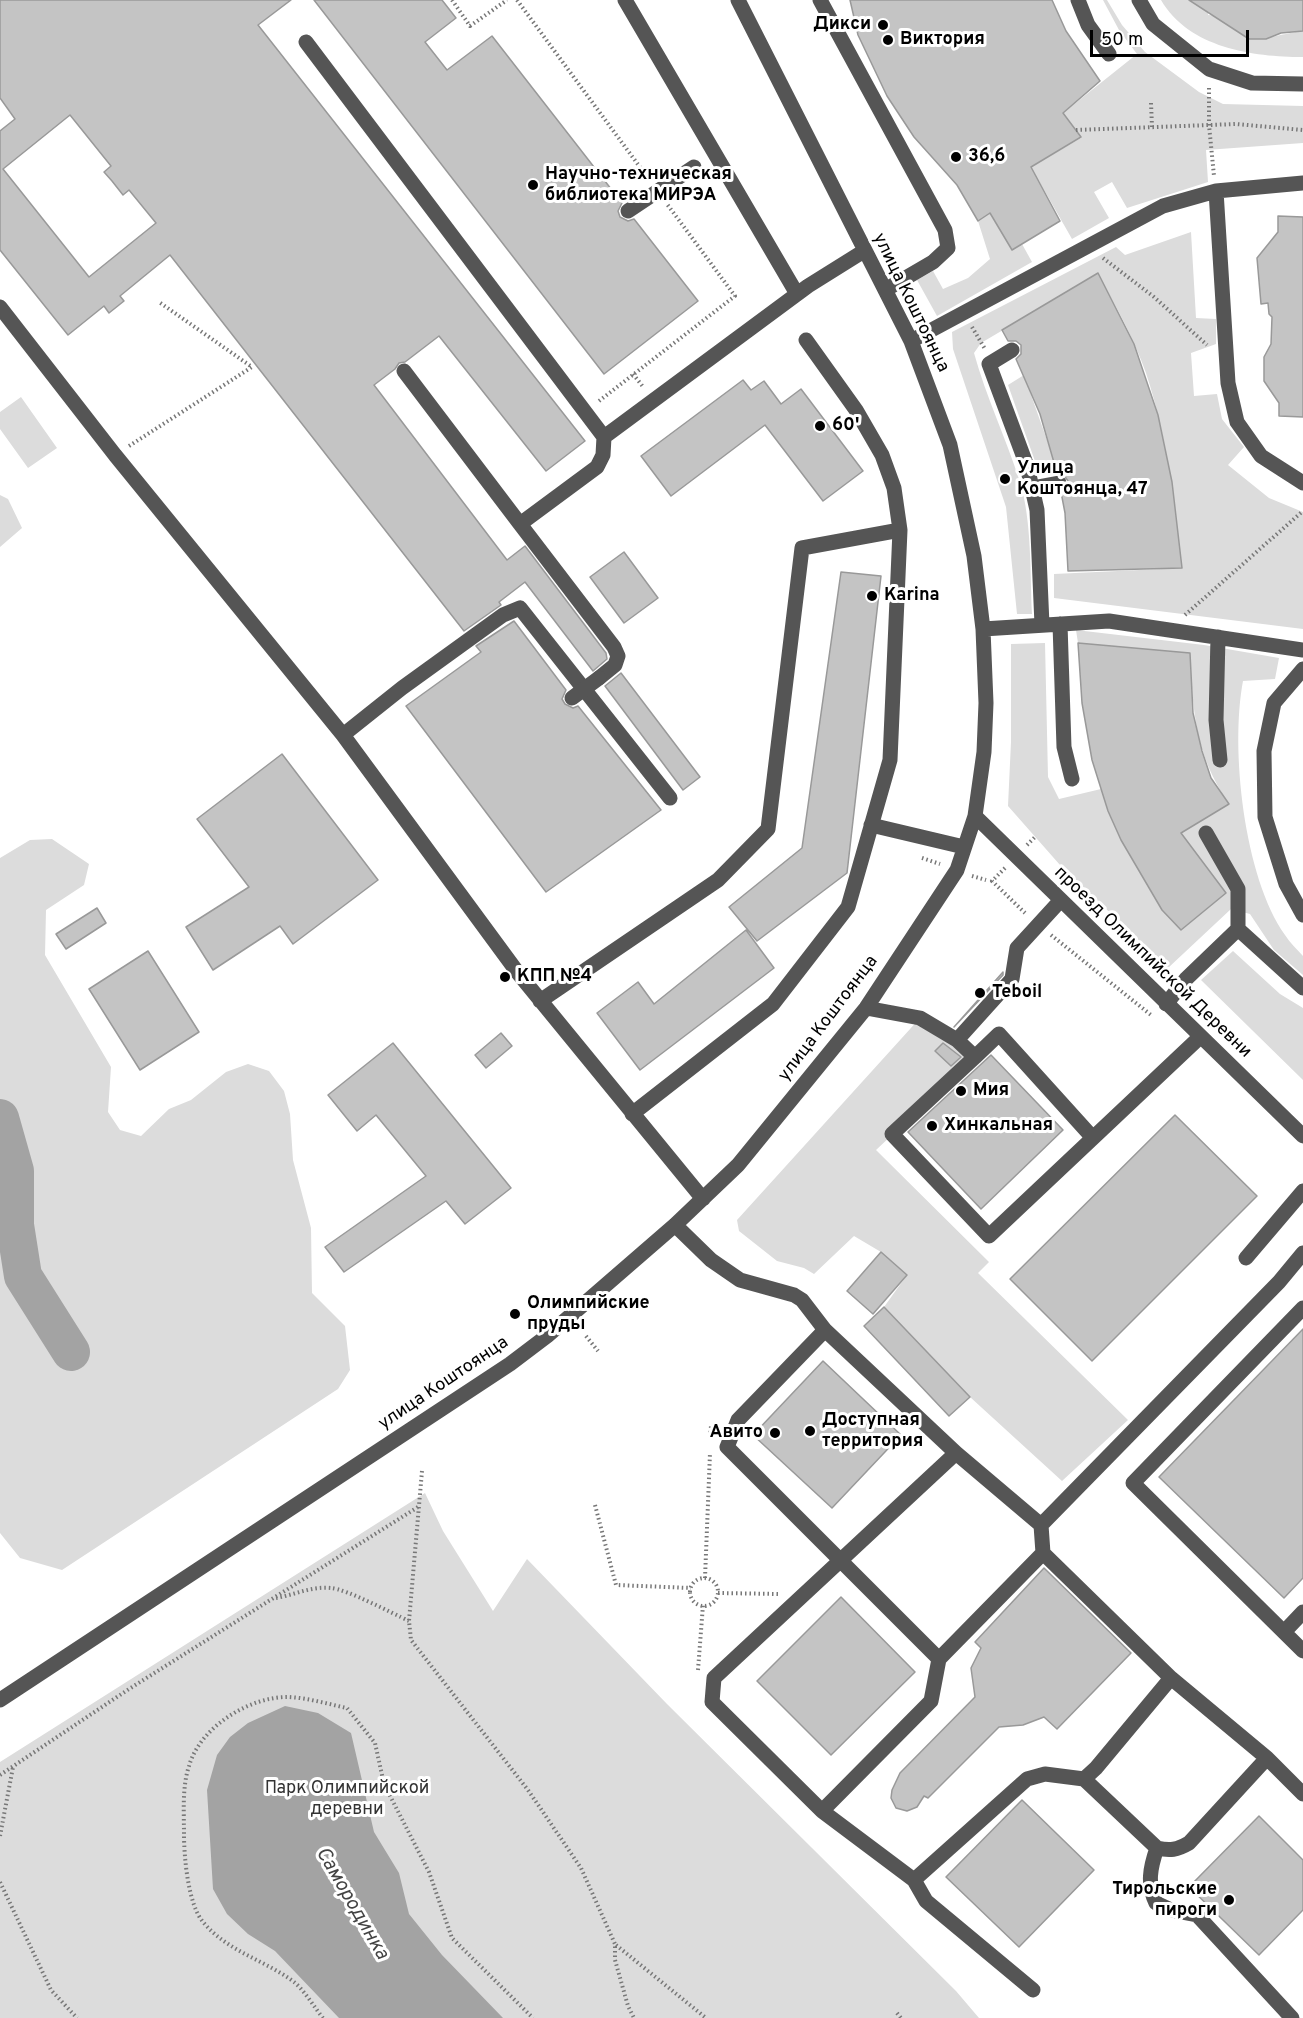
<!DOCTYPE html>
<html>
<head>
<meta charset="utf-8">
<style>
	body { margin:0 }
	#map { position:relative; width:1303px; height:2018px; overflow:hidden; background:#fff; font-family:Overpass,sans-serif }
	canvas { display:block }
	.scale { position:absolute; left:1090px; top:30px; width:159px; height:27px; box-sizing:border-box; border:3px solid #000; border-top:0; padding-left:8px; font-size:18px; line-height:21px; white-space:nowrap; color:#000; -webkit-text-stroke:4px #fff; paint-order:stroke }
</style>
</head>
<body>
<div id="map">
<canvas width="1303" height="2018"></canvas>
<div class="scale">50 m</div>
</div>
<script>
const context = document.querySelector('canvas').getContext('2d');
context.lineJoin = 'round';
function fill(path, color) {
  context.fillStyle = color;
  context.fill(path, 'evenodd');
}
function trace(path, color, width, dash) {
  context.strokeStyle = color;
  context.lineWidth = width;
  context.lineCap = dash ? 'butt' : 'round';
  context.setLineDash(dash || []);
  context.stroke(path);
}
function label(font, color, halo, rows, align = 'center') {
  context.font = font + ' Overpass,sans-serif';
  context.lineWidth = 6;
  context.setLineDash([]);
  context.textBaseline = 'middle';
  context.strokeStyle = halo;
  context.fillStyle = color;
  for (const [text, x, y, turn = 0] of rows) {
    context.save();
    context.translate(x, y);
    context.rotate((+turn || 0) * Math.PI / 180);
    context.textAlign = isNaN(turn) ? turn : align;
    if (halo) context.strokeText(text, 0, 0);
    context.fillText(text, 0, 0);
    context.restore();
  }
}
const green = new Path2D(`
	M1103,0H1107L1122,25L1145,52L1199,92L1223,104L1303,106V143L1206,150L1208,182L1127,208L1112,182L1094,192L1109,218L1072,239L1031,167L1081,138L1063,113L1137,54L1119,30Z
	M1161,0H1208V15C1226,16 1233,30 1248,38C1257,42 1290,32 1303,31V57C1253,57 1189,48 1161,0Z
	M990,213L1011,249L1022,244L1032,262L937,316L917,280L933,271L943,289L968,278L990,259L978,221Z
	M1191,232L1196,318L1216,319V344L1191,353L1194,396L1217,394L1222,419L1244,447L1228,465L1269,498L1303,512V629L1054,598V574L1182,568C1175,502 1167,437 1146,373C1134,339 1116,306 1098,274L981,343L974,353C986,397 1006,438 1020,482C1032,521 1030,574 1032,614H1017L1006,507L953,349L952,332L1116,247L1125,255Z
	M1024,375L1054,460L1036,464L1008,385Z
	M21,397L57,448L28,468L0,429V412Z
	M0,495L8,499L22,528L0,547Z
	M1076,630L1204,645L1279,658L1275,679L1243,681C1230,749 1244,877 1285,935C1290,943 1297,949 1303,956V975L1274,950L1250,914L1231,909L1168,968L1060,865L1008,806L1011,742V644L1045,643L1048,777L1059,799L1101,789L1225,893L1181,833L1229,804C1195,754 1193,712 1190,654L1078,643Z
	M52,839L89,864L84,885L46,910L45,955L111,1067L108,1112L120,1130L141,1136L169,1109L191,1100L226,1072L248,1064L269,1071L284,1091L290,1114L293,1160L311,1228L312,1293L345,1326L350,1370L338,1389L62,1570L20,1558L0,1533V858L30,840Z
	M1233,951L1280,994L1303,1008V1080L1201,980Z
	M920,1018L975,1057L876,1150L989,1262L978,1273L1128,1420L1062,1481L970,1397L884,1307L907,1275L881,1252L854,1236L814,1274L804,1268L777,1261L739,1231L737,1220Z
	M425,1493L443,1531L493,1611L527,1559L667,1704L956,1991L979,2018H0V1762Z`);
const water = new Path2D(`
	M285,1706L318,1713L351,1733L374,1832L399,1873L409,1914L442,1955L503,2018H339L275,1951L248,1934L227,1914L213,1889L207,1790L217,1755L230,1737L248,1723Z`);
const river = new Path2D(`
	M0,1118L15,1171V1225L23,1276L71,1352`);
const building = new Path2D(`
	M0,0H291L258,25L585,441L546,471L439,336L405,362L399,363L395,369L374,385L507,560L525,546L606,653L607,659L593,671L525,582L499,602L501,605L464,631L170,255L120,296L124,301L109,313L104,306L68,335L0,250V131L15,119L0,98ZM70,115L111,166L104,172L112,181L123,195L129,190L156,223L89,277L3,169Z
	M314,0H442L456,18L425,42L447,70L492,36L622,203L618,211L620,217L628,221L634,219L698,301L604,374Z
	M850,0H1052L1066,31L1100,81L1063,113L1081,137L1031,167L1060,221L1012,250L990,213L978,221L957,185L914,137L887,96L858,35Z
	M1189,0H1303V31L1281,33L1266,39H1249Z
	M1278,216L1303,217V417L1279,416V403L1264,381V357L1271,344L1272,317L1269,314L1268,303L1261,304L1257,258L1278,232Z
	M1098,273L1134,344L1158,415L1172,482L1182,568L1068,571L1065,513L1061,492L1068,487V481L1063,474L1057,473L1040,414L1016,359L1021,354V345L1016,341H1008L1002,330Z
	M743,380L751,390L764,381L781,404L801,389L863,471L823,501L765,425L671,496L641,456Z
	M624,552L658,598L624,623L590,577Z
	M841,572L881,576L847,873L757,941L729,907L802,848Z
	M514,621L566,690L562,699L565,704L573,708L578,706L661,810L546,892L406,706L481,652L476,646Z
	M1078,643L1190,653L1193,713L1202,751L1211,778L1229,804L1181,833L1226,893L1181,930L1162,910L1121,840L1108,811L1092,760L1082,703Z
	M621,673L700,777L683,790L605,686Z
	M282,754L378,880L293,944L280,926L213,970L186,927L249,887L197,819Z
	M97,908L106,923L66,949L56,934Z
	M746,930L774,968L640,1070L597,1013L638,982L654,1004Z
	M148,951L199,1032L140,1070L89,989Z
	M1003,972V975L954,1027Z
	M501,1033L512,1046L486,1068L475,1055Z
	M393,1043L511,1188L465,1224L446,1201L344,1272L325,1247L426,1176L376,1115L357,1131L328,1095Z
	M943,1043L961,1057L951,1066L935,1051Z
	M991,1055L1063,1130L981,1209L908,1132Z
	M1175,1115L1257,1196L1092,1361L1010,1279Z
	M881,1252L907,1275L873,1314L847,1291Z
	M884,1307L970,1397L949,1416L864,1326Z
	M1303,1329V1578L1284,1598L1159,1477Z
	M823,1361L901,1435L832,1508L753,1435Z
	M1044,1568L1131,1653L1057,1729L1044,1717L1023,1725L999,1727L928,1798L924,1796L917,1807L907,1811L896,1808L891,1798L892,1790L900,1773L975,1697L971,1668L981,1648L975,1642Z
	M841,1597L915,1672L831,1755L757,1681Z
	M1022,1800L1094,1870L1019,1947L946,1877Z
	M1259,1816L1303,1860V1910L1259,1955L1189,1887Z`);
const path = new Path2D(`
	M452,0L470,26L507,0
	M517,0L648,178
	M1209,88V125L1214,176
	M1151,103L1152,127
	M1076,130L1236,124L1303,130
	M1103,258L1154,297L1207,345
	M972,327L985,349
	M633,374L644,388
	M599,401L735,296L667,204
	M129,446L252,367L159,302
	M1185,615L1303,511
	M1027,845L1035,837
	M922,858L940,864
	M1005,868L992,881L1025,913
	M972,876L986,880
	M1051,935L1151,1015
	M586,1336L598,1351
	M710,1437L711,1426
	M422,1471L409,1621L411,1640L528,1790L581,1868L615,1944V1960L628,2006L634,2018
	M595,1505L616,1585L691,1588
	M705,1578L710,1453
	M690 1592a14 14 0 1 1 28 0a14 14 0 1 1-28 0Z
	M718,1593L779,1594
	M276,1598C294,1595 311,1586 331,1588C346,1589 392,1613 409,1621
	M698,1670L703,1605
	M0,1775L129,1689L418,1507
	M0,1836L13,1767
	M0,1882L51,1990L77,2018
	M616,1945L706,2018
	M897,2013L901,2018
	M323,2018C314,2007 305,1991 294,1982C265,1960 228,1952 203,1922C188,1904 184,1857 184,1834C184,1812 182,1787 189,1766C200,1727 250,1696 289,1697C308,1698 328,1704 347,1708L375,1743L384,1784L429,1872L452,1938L533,2018`);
const minor = new Path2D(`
	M625,0L797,294
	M820,0L945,230L948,248L933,262L885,290
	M1078,0L1088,25L1109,54
	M1139,0L1153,24L1209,69L1252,83L1303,84
	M306,42L604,437L603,455L597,467L520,524L614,647L618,656L615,665L599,678
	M1216,191L1228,383L1237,422L1261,456L1303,483
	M0,307L115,455L343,735L518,973L703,1199
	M911,341L1163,206L1216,191L1303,183
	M1012,350L989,364L1027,466L1037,510L1042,625
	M404,371L520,524
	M604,437L808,286L864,251
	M1032,488L1059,483
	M1060,624L1064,747L1072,779
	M983,629L1109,621L1303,650
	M1218,637L1216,720L1220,760
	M1303,669L1274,703L1264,751L1265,817L1286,884L1303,915
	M343,735L402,688L503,615L520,608L670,798
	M975,816L1303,1136
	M871,825L964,847
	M1206,833L1238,889V929
	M540,1001L718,880L768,829L802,548L900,530
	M1166,1004L1186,979L1238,929L1303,988
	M866,1008L920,1018L957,1040L1012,979L1017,948L1060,901
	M957,1040L975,1057L892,1134L989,1236L1200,1037
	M975,1057L999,1034L1093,1138
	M632,1114L773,1004L848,907L890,760L900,530L894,488L882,455L856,410L806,340
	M675,1225L711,1260L740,1280L794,1295L802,1300L825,1330L956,1453L1041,1525L1043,1553L939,1659L931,1701L822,1811
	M1246,1258L1303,1191
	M1303,1308L1133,1483L1303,1651
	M825,1330L738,1420L727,1447L939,1659
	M956,1453L714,1678L712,1702L822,1811L914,1880L1027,1779L1045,1774L1084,1779L1096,1768L1171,1678L1043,1553
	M1041,1525L1279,1282L1303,1253
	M1284,1632L1303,1612
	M1171,1678L1267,1758L1303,1794
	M0,1700L510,1364L547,1336L675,1225L738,1165L866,1008L957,870L975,816L984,752L986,703L983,629L974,556L950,445L911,341L738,0
	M1084,1779L1157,1848C1170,1851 1177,1850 1189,1843L1267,1758
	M1157,1848C1150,1868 1147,1884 1156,1903L1171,1910L1197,1915L1292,2018
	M914,1880L926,1901L1033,1990`);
const minorBridge = new Path2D(`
	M628,211L694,167
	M572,698L599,678`);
const markers = [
	[883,25,6,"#000"],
	[888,40,6,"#000"],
	[956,157,6,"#000"],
	[533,185,6,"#000"],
	[820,426,6,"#000"],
	[1005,479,6,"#000"],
	[872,596,6,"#000"],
	[505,977,6,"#000"],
	[980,993,6,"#000"],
	[961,1091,6,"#000"],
	[932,1126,6,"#000"],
	[515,1314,6,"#000"],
	[810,1431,6,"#000"],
	[775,1433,6,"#000"],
	[1229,1900,6,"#000"]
];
const poiNames = [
	["Дикси",871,25,"right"],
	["Виктория",900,40],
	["36,6",968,157],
	["Научно-техническая",545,175],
	["библиотека МИРЭА",545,196],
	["60'",832,426],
	["Улица",1017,469],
	["Коштоянца, 47",1017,490],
	["Karina",884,596],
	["КПП №4",517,977],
	["Teboil",992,993],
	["Мия",973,1091],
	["Хинкальная",944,1126],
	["Олимпийские",527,1304],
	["пруды",527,1325],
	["Доступная",822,1421],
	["территория",822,1442],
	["Авито",763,1433,"right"],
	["Тирольские",1217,1890,"right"],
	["пироги",1217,1911,"right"]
];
const streetNames = [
	["улица Коштоянца",910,303,64],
	["проезд Олимпийской Деревни",1152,963,44],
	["улица Коштоянца",829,1019,-53],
	["улица Коштоянца",444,1384,-34]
];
const parkNames = [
	["Парк Олимпийской",347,1789],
	["деревни",347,1810]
];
const waterNames = [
	["Самородинка",351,1904,60]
];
fill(green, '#dcdcdc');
fill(water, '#a3a3a3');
trace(river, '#a3a3a3', 38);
fill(building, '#c4c4c4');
trace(building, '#999', 1.5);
trace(path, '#777', 4, [1.5, 3]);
trace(minor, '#555', 15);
trace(minorBridge, '#555', 15);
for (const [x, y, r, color] of markers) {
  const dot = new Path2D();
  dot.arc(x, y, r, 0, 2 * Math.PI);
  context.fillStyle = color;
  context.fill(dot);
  trace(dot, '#fff', 2);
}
label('bold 18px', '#000', '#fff', poiNames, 'left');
label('18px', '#000', '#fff', streetNames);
label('18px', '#333', '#fff', parkNames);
label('italic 20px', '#444', '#fff', waterNames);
</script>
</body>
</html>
